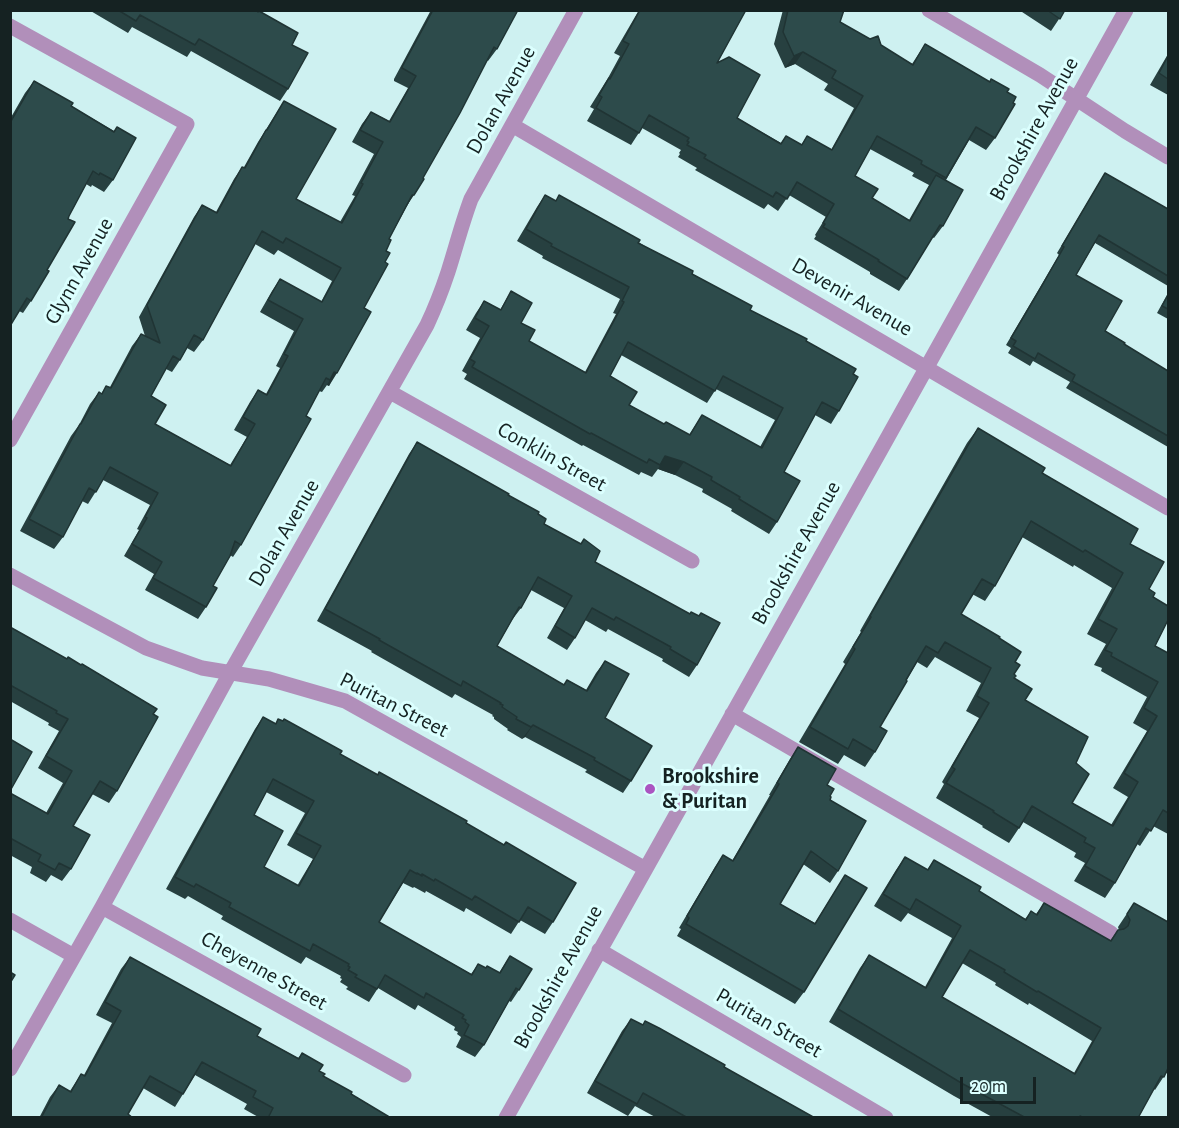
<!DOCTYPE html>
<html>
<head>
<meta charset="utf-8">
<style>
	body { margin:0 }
	#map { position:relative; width:1179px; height:1128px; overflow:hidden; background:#cef1f1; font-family:"Alegreya Sans",sans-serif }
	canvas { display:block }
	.frame { position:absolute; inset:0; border:12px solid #152222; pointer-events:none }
	.scale { position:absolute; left:960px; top:1077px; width:76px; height:27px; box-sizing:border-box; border:3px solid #152222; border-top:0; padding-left:8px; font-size:18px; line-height:21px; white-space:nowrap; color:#152222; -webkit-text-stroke:4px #dbfffe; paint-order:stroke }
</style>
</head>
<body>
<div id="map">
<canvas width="1179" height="1128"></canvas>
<div class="frame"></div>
<div class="scale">20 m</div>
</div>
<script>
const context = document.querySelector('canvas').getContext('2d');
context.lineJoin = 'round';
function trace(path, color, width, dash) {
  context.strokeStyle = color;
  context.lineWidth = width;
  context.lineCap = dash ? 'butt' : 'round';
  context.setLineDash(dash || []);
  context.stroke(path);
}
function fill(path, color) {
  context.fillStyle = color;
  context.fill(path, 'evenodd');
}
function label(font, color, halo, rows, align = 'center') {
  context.font = font + ' "Alegreya Sans",sans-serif';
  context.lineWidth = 6;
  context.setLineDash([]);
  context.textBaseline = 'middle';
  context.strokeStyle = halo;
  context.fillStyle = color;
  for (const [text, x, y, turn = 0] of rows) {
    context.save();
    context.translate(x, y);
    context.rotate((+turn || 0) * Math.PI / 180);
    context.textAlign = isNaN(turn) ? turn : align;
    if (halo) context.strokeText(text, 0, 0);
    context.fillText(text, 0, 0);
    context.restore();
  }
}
const minor = new Path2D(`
	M929,10L1040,75L1125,131L1168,157
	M10,26L187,124L10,440
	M512,125L976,397L1168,508
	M390,392L692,561
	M10,575L146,648L202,668L269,679L345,701L644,868
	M732,714L1111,933
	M102,907L404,1075
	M10,920L74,956
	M599,950L886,1118
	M10,1069L102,907L230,673L427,325C435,308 442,290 448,272C456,247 462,223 471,199L576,10
	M506,1118C711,747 922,381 1126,10`);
const wall = new Path2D(`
	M89,10H256L292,45L288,89L280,101L191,51L187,57L132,27L128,33Z
	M431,10H518L497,49L488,61L487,60L389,239L386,251L385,262L329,386L327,385L322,392L319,391L306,416L241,545L233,557L230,555L213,586L206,607L198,619L145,590L154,574L124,556L139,530L137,529L150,505L103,480L88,504L82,501L63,537L54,549L20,531L71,436L79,425L90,404L99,392L101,394L106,386L110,387L132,346L141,334L145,336L139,317L194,217L202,205L216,212L234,179L242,167H244L258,142L284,101L296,199L340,222L355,196L352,195L374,154L352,142L362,124L371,112L389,121L408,88L394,81V79ZM255,244L274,255L278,250L332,281L321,302L280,279L272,291L260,312L294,331L276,366L280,368L266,394L258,390L250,402L234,430L247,437L230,465L155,424L151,396L166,369L172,372L180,360L187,348L194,352L203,340Z
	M639,10H746L717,63L737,118L781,143L786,136L801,145L807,136L831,150L854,108L824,90L828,84L795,64L785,68L774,44L783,10H844L840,22L912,64L925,44L1007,92L995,138L986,150L969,140L946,180L943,226L934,238L932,237L907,279L899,291L870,274V272L814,239L816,236L815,235L826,217L789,195L778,211L768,204L764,209L695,170L697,168L678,157L680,154L679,153L681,150L642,128L631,145L587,121L594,109L590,107L608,78L620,56L614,53ZM870,149L914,173L912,176L929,185L909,220L872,198L855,176Z
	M1019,10H1065L1051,31Z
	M1168,54V95L1150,85Z
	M34,81L71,106L114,131L117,127L113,180L104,192L92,185L91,187L86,184L69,216L47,270L31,301L23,313L19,311L10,326V119L25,93Z
	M1105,173L1168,209V286L1095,243L1076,275L1105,331L1124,344L1168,371V447L1066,388L1070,382L1033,361L1030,366L1008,353L1011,348L1006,345L1059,255L1057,253Z
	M545,195L556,201L559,195L692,274L750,310L806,341L853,374L839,411L831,424L815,415L784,472L777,522L769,534L731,511L732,509L702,492L703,489L675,475L658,469L652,477L641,472L639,475L583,445L582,446L464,379L467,374L462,371L480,338L466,330L476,313L484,301L500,310L511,291L521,323L529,341L585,372L616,314L613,313L620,299L542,258L543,256L517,241L537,207ZM621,355L707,403L716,389L775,420L760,447L702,415L689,435L664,424L629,405L610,376Z
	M1168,293V319L1157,313Z
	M978,428L1042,473L1130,544L1153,597L1155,646L1168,653V834L1153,826L1140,846L1137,844L1115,883L1105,898L1074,881L1085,863L1074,857L1076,853L1023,822L1009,843L982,827L983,826L936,798L944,784L942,782L979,718L966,711L981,683L935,657L927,668L917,662L880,727L875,752L865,767L844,755L838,764L799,742L845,664L843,662L861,632L860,631L967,443ZM1022,537L1073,567L1074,565L1112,588L1087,634L1106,644L1094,665L1102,668L1101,671L1147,697L1133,723L1147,731L1113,788L1128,797L1111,825L1072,803L1076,763L1025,700L1014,678L1015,662L999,638L961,614L972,594L985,601L995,586Z
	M417,442L508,495L538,514L544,524L581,544L584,539L595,562L697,665L689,677L662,661L663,659L608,629L606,632L585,620L575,638L567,650L547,638L564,608L531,590L521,608L512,620L497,646L564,685L567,680L586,690L596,673L605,661V718L631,781L623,793L585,772L587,770L525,737L522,739L507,730L508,729L494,719V717L492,716L493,715L455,694L452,698L371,652L372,651L317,621L409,454Z
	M10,627L153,714L117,791L109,803L92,794L73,826L71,869L62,881L51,875L46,882L30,873L32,867L10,855V793L46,813L63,783L38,768L59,731L48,725L49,723L10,701Z
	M263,717L275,724L278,719L377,775L466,823L553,922L545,934L520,920L511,934L466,908L464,912L426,891L425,893L414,887L413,888L403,883L379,922L471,974L478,964L485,968L499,973L510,956L519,990L511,1002L509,1001L484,1045L475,1057L456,1047L461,1037L457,1034L458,1032L454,1030L455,1027L418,1005L415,1010L378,988L369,1002L346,989L348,987L340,982L342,979L340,978L341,976L306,957L301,964L221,919L223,916L188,896L185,899L166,889L255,729ZM266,792L305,813L287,845L313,859L297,886L264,867L254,815Z
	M798,747L827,785L830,796L838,871L830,883L803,864L780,904L815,923L845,875L804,992L795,1004L677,936L681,929L679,928L715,867L723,855L732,861L770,795H769L790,759Z
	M905,857L927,870L934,860L979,891L1025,919L1031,911L1036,914L1044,903L1110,941L1118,930H1119L1118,927L1134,903L1168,922V1074L1166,1073L1155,1090L1154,1089L1138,1118H994L954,1096L829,1022L860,968L869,955L925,987L952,938L908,913L901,922L874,906L896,870ZM962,963L996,983L995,985L1028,1005L1029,1003L1092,1041L1074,1073L942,997Z
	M130,957L257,1036L298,1058L302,1053L323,1076L351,1094L391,1118H260L244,1109L247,1104L195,1075L183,1094L175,1107L143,1088L128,1114L133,1118H39L50,1097L59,1085L70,1091L81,1074L84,1075L112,1023L96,1015L121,969Z
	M631,1019L724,1067L815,1118H657L635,1106L628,1116L587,1093L622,1031Z`);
const shadedWall = new Path2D(`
	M803,52L795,64L785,68L794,56Z
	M412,195H414L406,207H404Z
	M334,372L337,373L329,386L327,385Z
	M665,456L684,462L675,475L658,469Z
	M533,725L525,737L522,739L531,727Z`);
const building = new Path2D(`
	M118,10H256L258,12L259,11L298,33L292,45L308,53L288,89L199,39L195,45L140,15L136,21Z
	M433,10H518L497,49L494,47L460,113L423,178L424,179L414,195H412L389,239L391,240L386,251L390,253L385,262L388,264L364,308L371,312L337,373L334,372L330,380L326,378L306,416L311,419L241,545L235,541L230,556L213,586L217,588L206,607L153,578L162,562L132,544L147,518L145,517L158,493L110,467L96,492L89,488L63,537L29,519L80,424H81L99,392L102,394L106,386L111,388L141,334L160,343L147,305L202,205L217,213L242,167L245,168L266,130H267L284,101L336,129L296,199L342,223L363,184L361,183L383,142L360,130L371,112L390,122L416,76L402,68V67ZM262,231L283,243L286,238L341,268L322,302L280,279L268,300L303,319L284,354L288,356L267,395L258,390L243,417L255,424L231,466L155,424L166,405L151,396L173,356L180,360L194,335L203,340Z
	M640,10H746L717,63L729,57L760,75L737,118L781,144L786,136L802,145L807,136L832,150L863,96L832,78L836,71L803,52L794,56L783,32L788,10H844L840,22L870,39L878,36L881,45L913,65L925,44L990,82L991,79L1009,89L1007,92L1016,97L1013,103L1015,104L995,138L976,127L946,178L921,164L922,161L877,136L855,176L878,189L872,198L910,221L936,175L963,190L943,226L940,225L907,279L878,261L879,260L823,227L825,224L823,223L834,204L797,182L787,199L776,192L773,197L704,158L706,155L687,145L689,142L687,141L689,138L649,115L639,133L596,108L602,97L599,95L609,78L610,79L629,44L623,41Z
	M1047,10H1065L1060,19Z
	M1168,56V79L1159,73Z
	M34,81L73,103L71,106L114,132L117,127L136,138L113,180L100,173L99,175L93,171L69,216L68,219L75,222L47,270L49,271L31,301L27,298L10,326V123Z
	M1105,173L1168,209V276L1099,235L1076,275L1122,301L1105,331L1125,343L1124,344L1168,371V436L1072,381L1075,375L1038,353L1035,359L1013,346L1016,341L1011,338L1040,289L1064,247L1062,246Z
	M545,195L556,201L559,195L640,240L638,243L693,271L692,274L752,306L750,310L807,339L806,341L856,369L853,374L858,377L839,411L822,402L784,472L800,481L777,522L739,499L740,497L711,480L712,477L684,462L665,456L660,465L649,459L647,463L591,433L590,434L472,367L475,362L470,359L489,326L475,318L484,301L501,310L511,291L532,303L521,323L535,330L529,341L586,373L624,302L622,301L629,287L551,246L552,244L526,229ZM628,342L715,391L723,376L783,408L762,448L702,415L690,435L666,422L664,424L629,405L637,392L610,376Z
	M1168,295V309L1162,306Z
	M978,428L1045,468L1042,473L1138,529L1130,544L1164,562L1149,589L1155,593L1153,597L1168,606V620L1155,646L1168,653V813L1163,810L1151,831L1146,828L1115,883L1085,866L1095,848L1084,842L1086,838L1032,806L1019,828L993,812L994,811L946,783L955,769L952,767L989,703L977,696L991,668L945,642L938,653L926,646L906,680L907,681L880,727L887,731L875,752L853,739L848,749L810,727L855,649L853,647L871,617L870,616ZM1031,521L1083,552L1085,550L1123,573L1098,619L1117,629L1105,650L1112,653L1111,656L1158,682L1144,708L1157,716L1124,773L1138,782L1113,826L1072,803L1089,774L1076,763L1088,737L1025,700L1032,689L1014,678L1016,676L1014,674L1020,665L1015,662L1021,652L999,638L1000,637L961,614L982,579L995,586Z
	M417,442L509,494L508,495L539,512L538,514L546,519L544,524L581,544L584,539L600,551L595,562L690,614L691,612L699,616L701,613L720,623L697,665L670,649L671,647L616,617L614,620L592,608L575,638L555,626L572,596L538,577L521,608L519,607L497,646L564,685L567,680L587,691L605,661L629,674L605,718L652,746L631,781L594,760L595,758L533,725L531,727L516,719L517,717L502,707L503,705L500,704L501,703L463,681L461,686L379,640L380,639L325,609Z
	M10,627L67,659L68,657L81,665L82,664L157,709L153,714L158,717L117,791L100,781L73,826L90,835L71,869L59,863L55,870L38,861L41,855L10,838V793L48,814L72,771L46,756L68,719L56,713L57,711L10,685Z
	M263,717L276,724L278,719L283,721L284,719L342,751L340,754L378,775L379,772L467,821L466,823L504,845L506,842L576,883L553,922L528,907L519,922L475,896L472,900L435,879L434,881L422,874V876L417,873V874L410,870L379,922L472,975L478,964L486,968L487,966L500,973L510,956L532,969L519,990L516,988L484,1045L464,1035L469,1025L465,1022L466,1020L462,1018L464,1015L426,993L424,998L385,975L377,989L355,977L357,975L348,970L350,967L348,966L349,964L313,944L310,951L229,907L231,903L196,884L194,887L175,877ZM273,779L314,801L296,833L321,846L299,886L264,867L283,831L254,815Z
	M10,739L32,752L10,791Z
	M798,747L836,769L827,785L834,789L830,796L831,797L830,800L866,821L838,871L811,851L780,904L815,924L845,875L867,888L804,992L686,924L689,918L687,916L723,855L733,861L779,784L777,783Z
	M905,857L928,870L934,860L981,887L979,891L1026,920L1031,911L1037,915L1044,903L1111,941L1118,930L1124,929L1128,926L1130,920L1127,914L1134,903L1168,922V1068L1164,1077L1161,1076L1138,1118H1084L1080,1116V1118H1026L963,1084L838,1009L869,955L926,988L961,926L916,899L910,910L883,894ZM970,950L1005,970L1004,972L1037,992L1038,991L1101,1028L1075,1074L942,997Z
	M130,957L261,1029L257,1036L299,1059L302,1053L323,1065L319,1071L325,1074L323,1076L352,1092L351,1094L391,1118H268L273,1108L253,1097L256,1091L202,1062L183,1094L150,1076L128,1114L133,1118H41L59,1085L71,1092L81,1074L85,1076L121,1011L105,1002Z
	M10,972L15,975L10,983Z
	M631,1019L643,1025L645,1021L659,1028L725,1065L724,1067L815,1118H688L643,1093L637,1104L595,1081Z`);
const markers = [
	[650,789,6,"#ab54c1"]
];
const streetNames = [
	["Dolan Avenue",501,100,-61],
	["Brookshire Avenue",1034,129,-61],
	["Glynn Avenue",79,271,-61],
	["Devenir Avenue",852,297,30],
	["Conklin Street",552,457,29],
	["Dolan Avenue",284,533,-60],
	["Brookshire Avenue",796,553,-61],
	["Puritan Street",394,705,27],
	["Cheyenne Street",264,971,29],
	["Brookshire Avenue",558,977,-61],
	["Puritan Street",769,1023,30]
];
const poiNames = [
	["Brookshire",662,776],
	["& Puritan",662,801]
];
trace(minor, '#b18fba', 15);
fill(wall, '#274040');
fill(shadedWall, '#203434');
fill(building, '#2d4b4b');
trace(building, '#203434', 1.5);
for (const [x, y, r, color] of markers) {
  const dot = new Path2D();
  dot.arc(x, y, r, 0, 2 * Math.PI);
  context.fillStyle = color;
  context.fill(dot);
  trace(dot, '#dbfffe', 2);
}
label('22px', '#152222', '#dbfffe', streetNames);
label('bold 22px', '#152222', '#dbfffe', poiNames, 'left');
</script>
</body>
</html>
